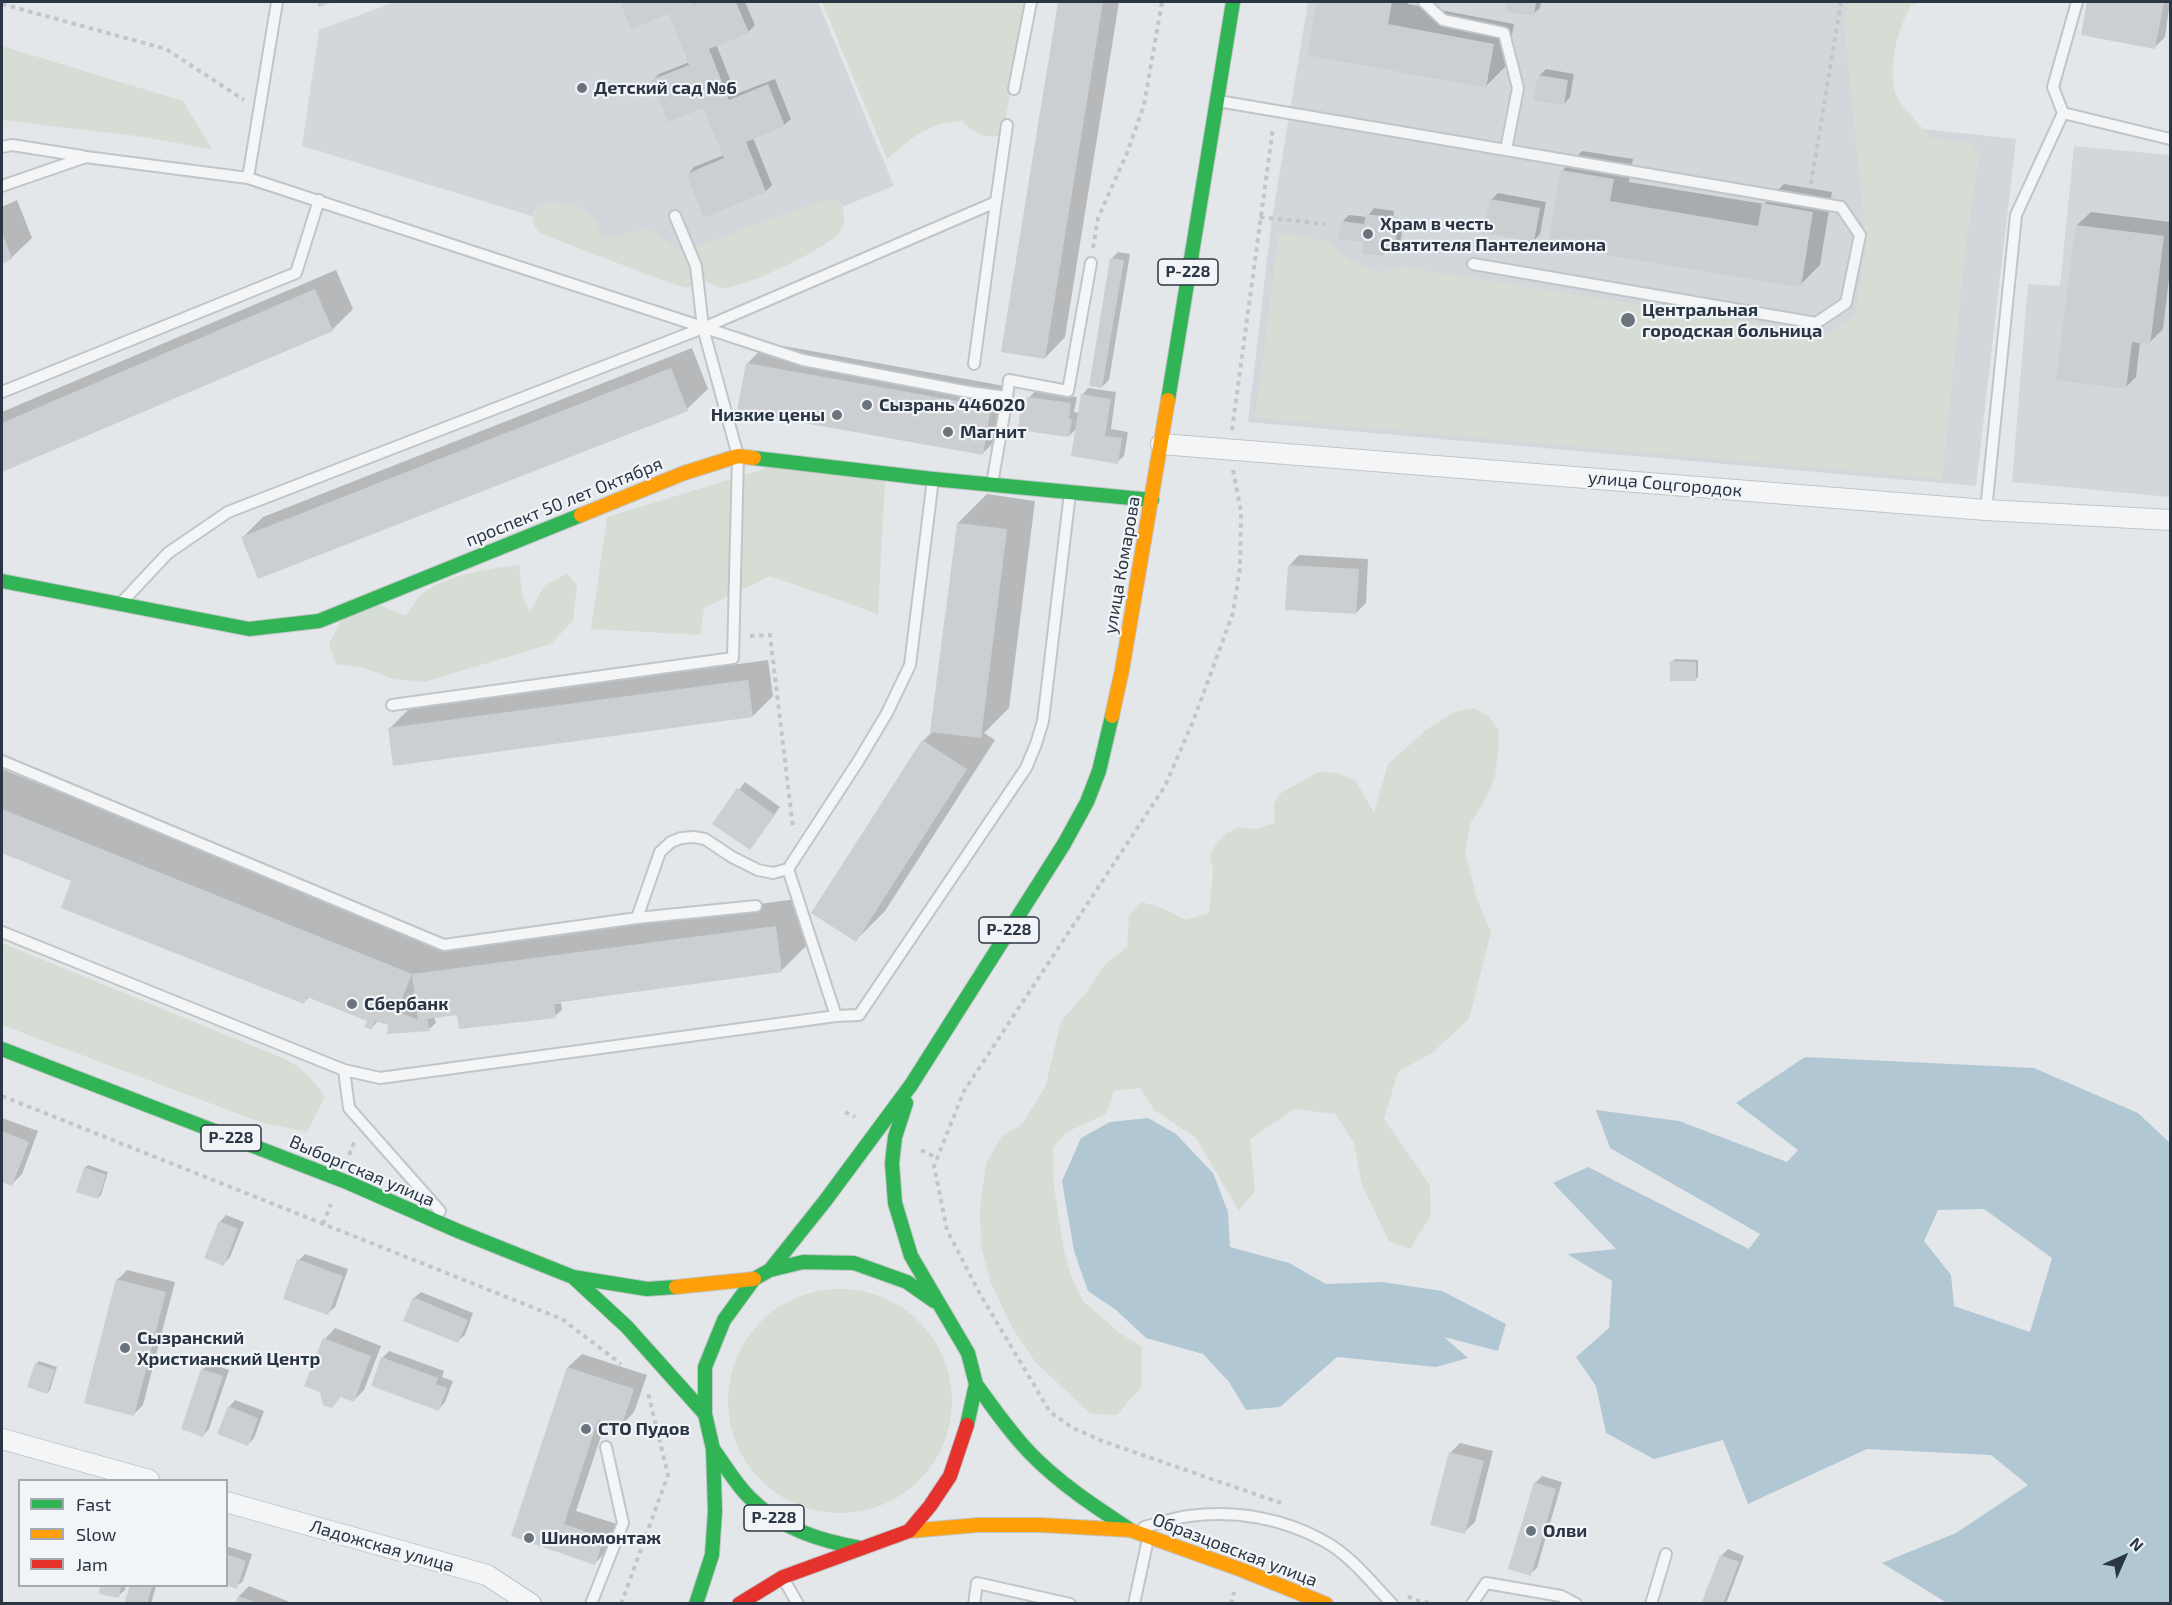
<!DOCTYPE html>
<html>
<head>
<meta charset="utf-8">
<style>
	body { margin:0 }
	#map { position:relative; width:2172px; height:1605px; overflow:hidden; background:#e4e7e9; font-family:"Exo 2",sans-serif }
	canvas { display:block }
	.frame { position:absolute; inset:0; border:3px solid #2a3643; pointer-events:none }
	.legend { position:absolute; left:18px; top:1479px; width:210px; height:108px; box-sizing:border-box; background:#f2f5f8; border:2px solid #a2a9b0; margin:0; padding:8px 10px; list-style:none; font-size:18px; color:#2a3643 }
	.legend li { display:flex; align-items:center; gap:12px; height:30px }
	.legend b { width:30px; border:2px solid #a2a9b0 }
	.north { position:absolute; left:2094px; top:1527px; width:60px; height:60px; -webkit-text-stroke:4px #f2f5f8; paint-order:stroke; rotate:45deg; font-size:16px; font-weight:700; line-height:24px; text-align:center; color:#2a3643 }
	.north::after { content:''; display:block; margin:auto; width:21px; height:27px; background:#2a3643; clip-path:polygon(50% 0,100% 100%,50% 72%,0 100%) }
</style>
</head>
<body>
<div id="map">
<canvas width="2172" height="1605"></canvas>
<div class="frame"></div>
<ul class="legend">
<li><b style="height:8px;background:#30b455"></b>Fast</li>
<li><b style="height:8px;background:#ff9f0a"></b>Slow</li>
<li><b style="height:8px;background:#e5322d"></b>Jam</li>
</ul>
<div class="north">N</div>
</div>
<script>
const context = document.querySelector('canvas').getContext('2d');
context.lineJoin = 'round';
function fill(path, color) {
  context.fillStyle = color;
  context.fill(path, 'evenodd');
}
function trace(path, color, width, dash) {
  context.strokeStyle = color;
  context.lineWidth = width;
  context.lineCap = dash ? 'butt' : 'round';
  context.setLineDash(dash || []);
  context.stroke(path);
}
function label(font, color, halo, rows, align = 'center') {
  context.font = font + ' "Exo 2",sans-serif';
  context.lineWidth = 4.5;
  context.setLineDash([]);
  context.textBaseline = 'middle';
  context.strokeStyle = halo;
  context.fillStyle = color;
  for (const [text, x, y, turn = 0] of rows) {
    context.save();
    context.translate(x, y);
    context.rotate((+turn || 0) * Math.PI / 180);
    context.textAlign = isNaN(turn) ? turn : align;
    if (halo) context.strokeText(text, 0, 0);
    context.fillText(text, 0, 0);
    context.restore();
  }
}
const built = new Path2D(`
	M395,2H818L894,186L696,266L302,146L319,30Z
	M1308,2H1894L1877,124L2016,139L1976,486L1248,422L1272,218Z
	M2074,146L2170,155V497L2012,482L2028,284L2060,286Z`);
const green = new Path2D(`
	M822,2H1028L1002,136C985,138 974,134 962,121C932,121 909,139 887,159Z
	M1848,2H1922L1911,5C1898,30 1887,66 1896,95C1900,105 1923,128 1931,138L1971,143L1980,154L1967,235L1942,479L1255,418L1279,233L1328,241L1349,260L1382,272L1403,267L1826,334L1855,316L1866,244L1844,20Z
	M2,46L183,101L212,149L136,136L2,120Z
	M833,200L841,202C844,213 847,224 839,233C824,250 745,288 722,288C717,288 710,283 705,281L686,288L664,281L542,234C532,225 532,221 534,209C551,197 581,204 595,220C598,224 600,232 603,237L612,238L645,228C659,233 668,244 681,252L821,201Z
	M780,464L885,482L878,614L770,576L704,608L700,635L591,629L607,517Z
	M519,565L522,595L530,612L544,586L567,573L577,585L573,621L551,644L424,682L393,679L364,668L336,664L329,644L342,619L379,605L406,616C411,609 416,598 423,593C447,575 490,568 519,565Z
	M1474,708L1488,716L1498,728L1499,744L1495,777L1485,800L1470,824L1465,851L1477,899L1491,932L1469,1019L1433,1052L1398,1072L1384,1119L1430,1185L1431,1215L1410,1249L1389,1241L1362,1185L1354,1143L1335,1114L1294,1109L1250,1139L1255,1191L1239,1211L1196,1138L1154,1110L1140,1088L1114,1091L1106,1114L1067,1132L1053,1147V1180L1064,1250L1071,1276L1083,1301L1120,1333L1142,1347L1141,1387L1117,1415L1091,1414L1036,1363L1013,1329L990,1281L981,1245L980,1209L986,1163L1002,1136L1022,1124L1045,1088L1061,1021L1086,993L1106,963L1127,947L1129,915L1142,902L1162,908L1186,920L1209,913L1213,870L1210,856L1216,844L1227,833L1239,827L1255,829L1275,823L1274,805L1278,795L1318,772L1337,773L1355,780L1374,812L1388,764L1426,730L1454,712Z
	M2,943L287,1060C304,1069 314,1081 325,1097L307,1132L260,1122L2,1025Z
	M728 1401a112 112 0 1 1 224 0a112 112 0 1 1-224 0Z`);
const water = new Path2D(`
	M1805,1057L2034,1068L2138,1113L2170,1143V1603H1947L1882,1563L1956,1533L2028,1485L1991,1455L1867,1449L1748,1504L1723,1440L1654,1459L1606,1433L1596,1386L1576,1357L1609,1328L1612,1281L1567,1254L1616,1249L1553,1183L1588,1167L1749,1249L1760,1234L1610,1148L1596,1110L1679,1121L1787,1162L1798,1150L1736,1103ZM1984,1209L2052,1258L2030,1332L1954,1306L1951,1275L1924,1241L1938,1210Z
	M1148,1118L1176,1134L1213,1173L1228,1212L1230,1247L1289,1263L1326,1284L1382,1282L1442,1291L1506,1324L1498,1351L1444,1337L1468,1358L1436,1367L1337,1357L1280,1407L1246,1410L1229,1382L1203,1354L1146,1338L1116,1310L1088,1291L1074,1251L1062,1181L1081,1138L1110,1122Z`);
const shadow = new Path2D(`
	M622,2H745L755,25L748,32L716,44L736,94L775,79L791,119L784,125L753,138L772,185L766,191L688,174L694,167L724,155L704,106L652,81L659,74L690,62L670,12L632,27Z
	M1059,2H1119L1065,337L1045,358L1003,351Z
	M1318,2H1408V4L1514,24L1506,66L1485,87L1309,53Z
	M1509,2H1541L1540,8L1533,14L1507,10Z
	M2089,2H2170L2165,37L2155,47L2083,34Z
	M1546,69L1574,74L1570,97L1564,104L1539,76Z
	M1582,151L1633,159L1629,182L1764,204L1784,184L1832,192L1820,265L1800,285L1550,244L1562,171Z
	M1498,193L1546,202L1540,234L1534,241L1491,200Z
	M17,200L32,238L11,258L2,262V207Z
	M1374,208L1394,211L1393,221L1403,222L1401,239L1394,246L1389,245L1382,255L1343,221L1349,215L1367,217Z
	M2091,212L2170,222V270L2163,329L2149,343L2140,342L2136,377L2125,388L2077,225Z
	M1118,252L1130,254L1109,380L1102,387L1112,258Z
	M336,270L353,309L332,330L2,470V412Z
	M767,343L1010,387L1002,434L982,454L747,364Z
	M692,348L708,389L687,409L259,577L243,537L263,517Z
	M1088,388L1116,392L1111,429L1128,432L1124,456L1117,462L1077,428L1069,436L1022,413L1027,408L1029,398L1035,391L1077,397L1074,412L1079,413L1082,395Z
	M987,494L1035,501L1009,708L984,733L995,740L885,911L856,940L923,741L933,731L958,523Z
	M1299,555L1368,559L1366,603L1356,613L1289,566Z
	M1675,659L1698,660V677L1695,680L1672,662Z
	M768,660L773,696L753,716L390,728L410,708Z
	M2,769L442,946L804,898L810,942L781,971L489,1012L561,1003L562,1010L555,1016L458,1013L434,1016L436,1023L429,1029L390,1024L378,1021L371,1029L369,1020L310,996L304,1002L75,880L2,850ZM416,991L419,1011L402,1005Z
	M745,782L780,807L750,848L714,823Z
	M2,1118L38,1131L22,1174L12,1184L2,1180Z
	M88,1165L108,1172L101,1195L98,1198L85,1168Z
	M226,1215L244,1222L230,1257L224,1264L220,1222Z
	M305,1254L348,1269L335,1307L328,1313L299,1260Z
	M127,1270L175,1282L143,1405L133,1415L117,1280Z
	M421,1292L473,1313L465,1335L458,1341L414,1298Z
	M335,1328L381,1346L364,1390L354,1400L306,1386L325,1339Z
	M389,1351L444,1371L442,1377L453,1381L445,1402L439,1409L382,1358Z
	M582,1354L647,1375L634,1412L621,1426L606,1421L576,1511L617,1524L609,1549L595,1563L513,1535L568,1367Z
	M39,1361L57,1367L50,1390L47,1393L36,1364Z
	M209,1363L229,1370L209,1429L203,1435L202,1370Z
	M235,1400L264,1411L254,1438L248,1444L229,1407Z
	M1460,1443L1493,1451L1475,1522L1464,1532L1450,1453Z
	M1542,1476L1562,1482L1537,1568L1530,1574L1535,1483Z
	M226,1546L252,1554L243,1581L236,1587L226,1584Z
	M1728,1549L1744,1556L1726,1604H1703L1721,1556Z
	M102,1586H125V1590L118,1596L100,1593Z
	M131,1586H156L151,1604H126Z
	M249,1586L295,1604H236L239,1596Z`);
const building = new Path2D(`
	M317,2H332L319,7Z
	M620,2H692L693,4L700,2H736L749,33L709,49L729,100L768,84L785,126L746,142L766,192L704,218L686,174L724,158L703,108L668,122L651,80L689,65L669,14L631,29Z
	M1058,2H1103L1045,359L1001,352Z
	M1317,2H1392L1388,24L1494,44L1486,88L1307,55Z
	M1507,2H1536L1534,16L1505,11Z
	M2087,2H2164L2155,49L2081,35Z
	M1538,75L1568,80L1564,105L1533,100Z
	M1561,170L1614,179L1610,201L1758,226L1762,203L1813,212L1801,287L1548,245Z
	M1490,199L1540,208L1534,242L1483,233Z
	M1366,214L1388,217L1387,227L1397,228L1395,247L1383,246L1382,256L1362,254L1363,242L1339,239L1341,221L1364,224Z
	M2076,225L2164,236L2150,345L2132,342L2126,389L2056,380Z
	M2,232L12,259L2,264Z
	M1110,258L1124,260L1102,388L1089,386Z
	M315,289L333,331L2,472V423Z
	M746,363L991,407L983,455L737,411Z
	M671,368L688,411L258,579L241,537Z
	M1081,394L1111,399L1105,436L1122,438L1118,464L1071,456Z
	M1027,397L1071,403L1069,419H1072L1069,437L1018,430L1020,412L1025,413Z
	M957,523L1007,529L981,738L930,732Z
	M1288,565L1359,569L1356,614L1285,610Z
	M1670,661L1696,662V681H1670Z
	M748,680L753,717L393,766L388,728Z
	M922,740L967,769L856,942L811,913Z
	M737,788L775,815L750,850L712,824Z
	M2,809L412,974L776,926L782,972L554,1003L556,1018L459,1029L457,1015L427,1019L430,1031L387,1034L388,1025L375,1021L372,1030L364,1027L367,1021L307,997L304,1004L61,908L71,881L2,853ZM412,974L418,1020L397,1011Z
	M2,1131L29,1142L12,1186L2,1182Z
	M84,1167L106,1175L98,1199L76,1192Z
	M219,1221L238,1229L224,1266L204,1258Z
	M297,1259L343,1276L328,1315L283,1299Z
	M116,1279L166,1292L134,1416L84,1403Z
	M413,1297L468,1320L458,1343L403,1321Z
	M323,1338L371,1356L354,1402L341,1397L332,1408L323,1405L320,1392L304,1386Z
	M381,1357L438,1378L436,1384L447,1388L439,1411L371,1386Z
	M35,1363L55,1370L47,1394L27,1387Z
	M567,1367L634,1389L621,1427L598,1420L564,1524L604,1538L595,1565L511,1536Z
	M201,1369L223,1376L203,1437L181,1429Z
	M228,1406L258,1418L248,1446L217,1434Z
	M1449,1452L1484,1461L1465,1534L1430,1525Z
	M1534,1482L1556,1489L1531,1576L1508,1569Z
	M226,1554L246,1561L237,1589L226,1585Z
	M1720,1555L1739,1562L1723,1604H1701Z
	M100,1586H121L119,1598L99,1594Z
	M130,1586H152L147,1604H124Z
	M238,1596L258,1603V1604H235Z`);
const path = new Path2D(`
	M2,4L166,49L244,100
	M1811,184L1841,2
	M1260,217L1326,224
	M1093,248L1098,218L1127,153L1144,105L1162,2
	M1232,430L1273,128
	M1233,470L1241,511L1240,568L1233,613L1194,719L1165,786L964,1091L934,1166L947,1230L980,1294L1050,1412L1071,1427L1102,1441L1281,1503
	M750,636L770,635L793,828
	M2,1096L562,1319L621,1364
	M845,1112L855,1117
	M921,1150L937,1158
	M349,1155L355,1140
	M323,1224L331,1204
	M1408,1596L1414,1600L1435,1604
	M621,1604L668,1475L648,1393
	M1231,1604L1234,1592`);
const lane = new Path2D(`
	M1424,2L1443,20L1504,33L1518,88L1506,150
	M1014,89L1031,2
	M1218,101L1841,207L1860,235L1846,303L1816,323L1473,264
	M2063,113L2053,87L2077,2
	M2,147L12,145L82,156
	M248,178L277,2
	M2,186L86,157L248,178L803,360L969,392L1007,397L992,484
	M974,364L996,202
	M2,392L296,273L319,200
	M1007,397L1009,380L1068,391L1091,263
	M1986,510L2016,215L2063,113L2170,139
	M122,602L168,553L228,512L703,328L996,202L1007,125
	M392,705L733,658L738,456L703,328L696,266L675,216
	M2,761L444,945L637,918L660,852L671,842L681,838L694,837L705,839L732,857L758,870L773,873L788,869
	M637,918L756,906
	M2,932L344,1070L380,1078L836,1016L788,869L859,760L887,713L910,665L933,479
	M836,1016L859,1015L1026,768L1036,744L1043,721L1070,493
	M344,1070L349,1108L440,1211
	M1144,1527C1159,1523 1174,1518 1189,1516C1235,1510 1283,1518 1324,1541C1350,1555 1371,1582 1392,1604
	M784,1580L798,1604
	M591,1604L623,1523L606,1447
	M974,1604L977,1583L1070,1604
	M1134,1604L1148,1539
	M1472,1604L1486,1583L1561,1596L1576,1604
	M1651,1604L1666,1554`);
const street = new Path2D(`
	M1161,444L1986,510L2170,520
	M2,1439L149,1480
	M226,1502L487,1575L531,1604`);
const fast = new Path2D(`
	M1168,400L1233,2
	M754,458L933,479L1152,500
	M2,581L249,629L319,621L581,515
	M2,1049L349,1183L458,1231L573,1277L647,1289L676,1287
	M906,1103L895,1137L892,1163L895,1203L911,1256L968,1353L976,1384L967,1425
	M770,1270L825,1201L911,1085L1064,844L1087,802L1099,771L1112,716
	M573,1277L627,1327L705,1414
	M976,1384C993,1408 1010,1432 1030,1453C1059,1483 1094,1506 1129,1529
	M713,1449C725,1465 735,1483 749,1497C779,1528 820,1541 861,1548
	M696,1604L712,1555L715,1511L713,1449L705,1414V1367L724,1320L754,1279L770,1270L803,1262L854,1263L907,1282L934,1301`);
const slow = new Path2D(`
	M581,515L684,473L738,456L754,458
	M1112,716L1122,670L1168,400
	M676,1287L754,1279
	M909,1531L978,1525H1041L1130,1530L1242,1570L1326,1604`);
const jam = new Path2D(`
	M739,1604L783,1577L909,1531L930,1506L950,1476L967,1425`);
const markers = [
	[582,88,6,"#6b747d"],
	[1368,234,6,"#6b747d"],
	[1628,320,8,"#6b747d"],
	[867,405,6,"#6b747d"],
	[837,415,6,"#6b747d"],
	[948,432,6,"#6b747d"],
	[352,1004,6,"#6b747d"],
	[125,1348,6,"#6b747d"],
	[586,1429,6,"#6b747d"],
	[1531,1531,6,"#6b747d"],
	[529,1538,6,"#6b747d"]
];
const shields = [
	[1188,272,60],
	[1009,930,60],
	[231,1138,60],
	[774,1518,60]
];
const shieldNames = [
	["Р-228",1188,272],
	["Р-228",1009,930],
	["Р-228",231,1138],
	["Р-228",774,1518]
];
const poiNames = [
	["Детский сад №6",594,88],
	["Храм в честь",1380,224],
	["Святителя Пантелеимона",1380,245],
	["Центральная",1642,310],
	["городская больница",1642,331],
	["Сызрань 446020",879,405],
	["Низкие цены",825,415,"right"],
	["Магнит",960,432],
	["Сбербанк",364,1004],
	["Сызранский",137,1338],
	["Христианский Центр",137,1359],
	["СТО Пудов",598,1429],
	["Олви",1543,1531],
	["Шиномонтаж",541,1538]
];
const streetNames = [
	["улица Соцгородок",1665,484,5],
	["проспект 50 лет Октября",564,502,-22],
	["улица Комарова",1122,565,-80],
	["Выборгская улица",362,1171,23],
	["Ладожская улица",382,1546,16],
	["Образцовская улица",1235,1550,21]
];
fill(built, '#d2d7dc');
fill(green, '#d6ddd4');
fill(water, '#b2c7d4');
fill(shadow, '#0003');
fill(building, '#cccfd1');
trace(lane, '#c2c5c7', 14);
trace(street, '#c2c5c7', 22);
trace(fast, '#c2c5c7', 16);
trace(slow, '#c2c5c7', 16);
trace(jam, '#c2c5c7', 16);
trace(path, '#c3c6c9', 4, [4.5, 4.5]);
trace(lane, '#f3f5f6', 10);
trace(street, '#f3f5f6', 20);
trace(fast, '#30b455', 14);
trace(slow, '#ff9f0a', 14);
trace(jam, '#e5322d', 14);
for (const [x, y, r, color] of markers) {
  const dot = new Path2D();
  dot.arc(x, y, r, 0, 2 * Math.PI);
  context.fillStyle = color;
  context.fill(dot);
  trace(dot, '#f2f5f8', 2);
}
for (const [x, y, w] of shields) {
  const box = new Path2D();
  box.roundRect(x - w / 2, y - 13, w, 26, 4.5);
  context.fillStyle = '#f2f5f8';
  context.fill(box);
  trace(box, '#2a3643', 1.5);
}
label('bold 16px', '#2a3643', null, shieldNames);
label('bold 18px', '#2a3643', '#f2f5f8', poiNames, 'left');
label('18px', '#2a3643', '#f2f5f8', streetNames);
</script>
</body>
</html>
